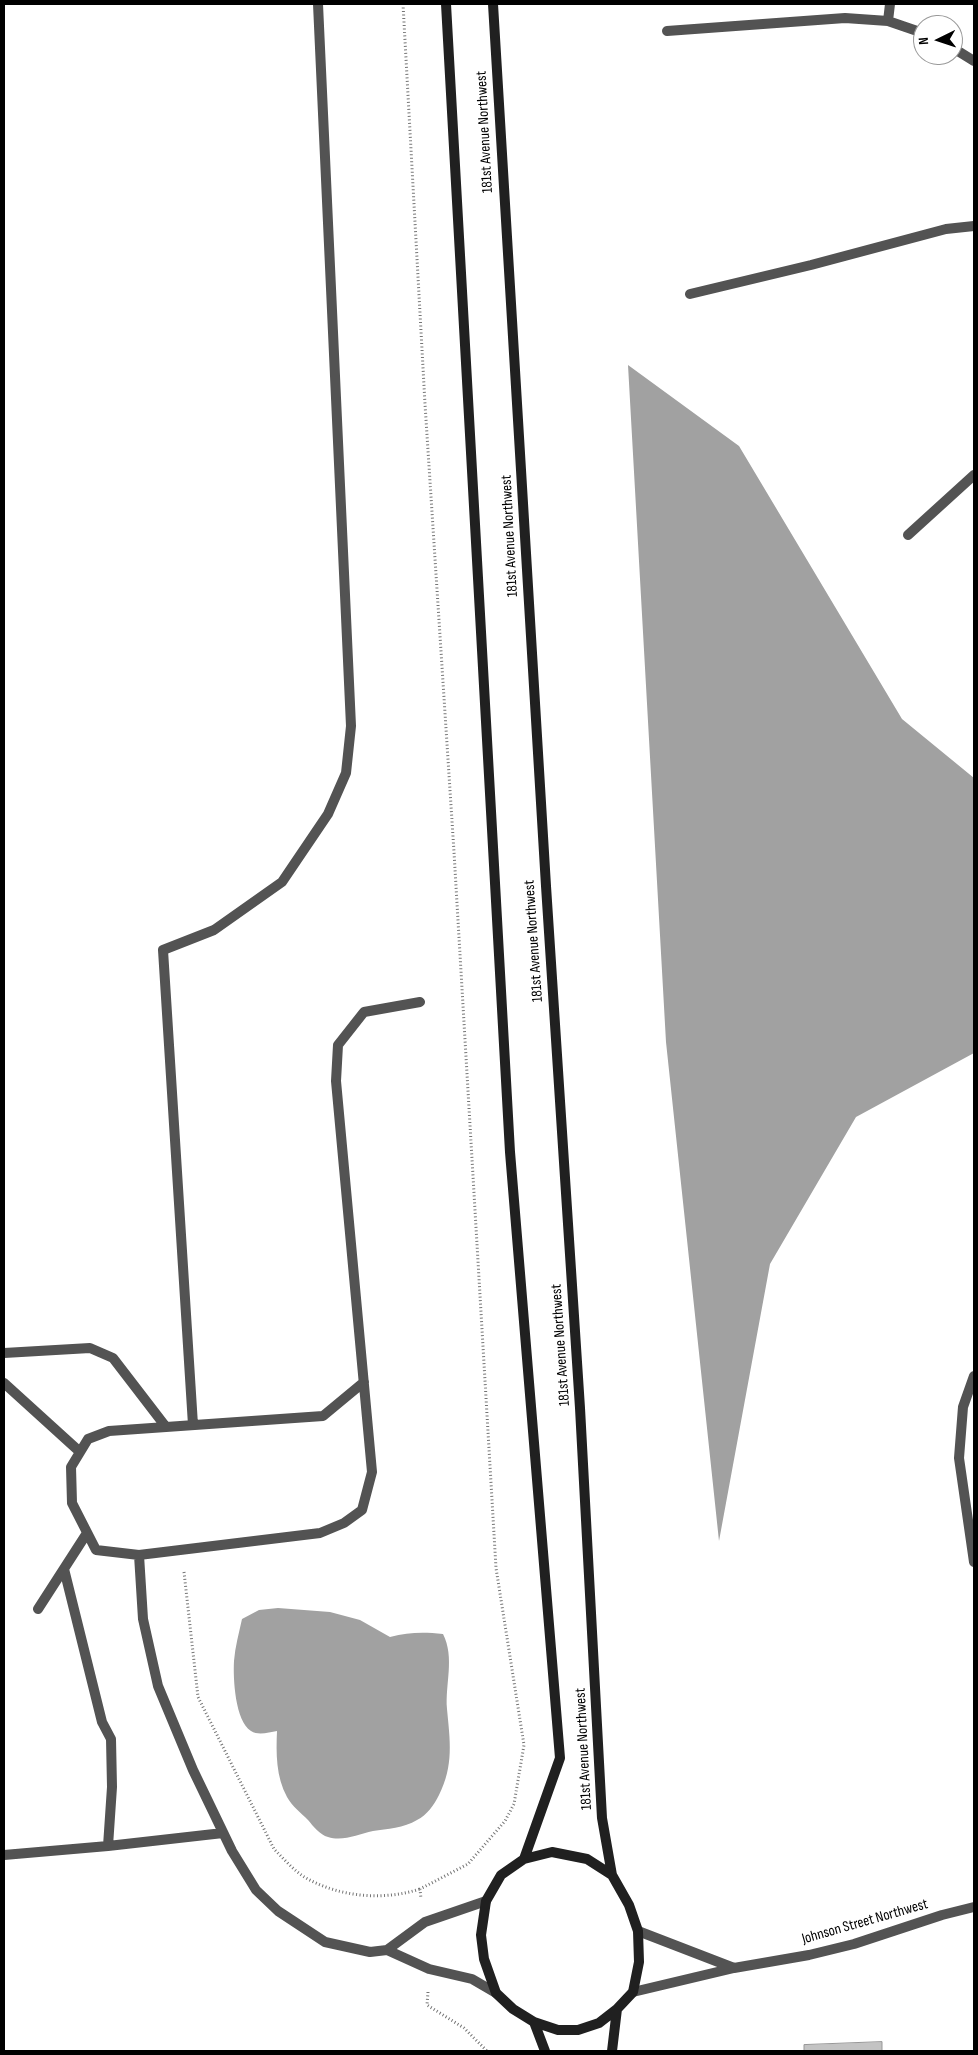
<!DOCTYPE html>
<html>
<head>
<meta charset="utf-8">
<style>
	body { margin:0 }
	#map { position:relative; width:978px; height:2055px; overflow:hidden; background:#fff; font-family:"Sofia Sans Condensed",sans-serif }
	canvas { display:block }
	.frame { position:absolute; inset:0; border:5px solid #000; pointer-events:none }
	.north { position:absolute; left:913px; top:15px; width:50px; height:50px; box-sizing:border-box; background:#fff; border:1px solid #999; border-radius:50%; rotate:266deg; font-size:14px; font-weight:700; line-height:20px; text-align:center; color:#000 }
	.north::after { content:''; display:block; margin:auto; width:18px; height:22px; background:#000; clip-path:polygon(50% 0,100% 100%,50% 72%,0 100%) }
</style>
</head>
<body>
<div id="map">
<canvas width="978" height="2055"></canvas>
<div class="frame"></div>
<div class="north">N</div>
</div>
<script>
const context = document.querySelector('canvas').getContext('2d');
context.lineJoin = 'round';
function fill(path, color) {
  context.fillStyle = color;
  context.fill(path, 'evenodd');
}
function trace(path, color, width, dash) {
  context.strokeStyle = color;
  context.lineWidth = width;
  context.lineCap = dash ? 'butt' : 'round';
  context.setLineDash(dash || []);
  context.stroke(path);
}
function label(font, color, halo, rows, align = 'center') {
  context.font = font + ' "Sofia Sans Condensed",sans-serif';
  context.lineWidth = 4;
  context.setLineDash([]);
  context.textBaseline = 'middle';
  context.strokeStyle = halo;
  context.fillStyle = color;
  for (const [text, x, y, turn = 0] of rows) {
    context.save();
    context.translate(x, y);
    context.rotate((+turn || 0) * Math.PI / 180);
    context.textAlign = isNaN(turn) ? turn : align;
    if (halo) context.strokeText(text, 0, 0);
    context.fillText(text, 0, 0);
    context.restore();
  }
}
const water = new Path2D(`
	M628,365L739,446L902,719L974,778V1053L856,1117L770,1264L719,1541L666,1042Z
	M278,1608L330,1612L360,1620L390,1637C409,1632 424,1632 443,1634C455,1658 445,1684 447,1709C450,1741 454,1765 439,1795C434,1805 427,1815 417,1820C404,1828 387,1829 373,1831C358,1834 343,1842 328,1837C320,1835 313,1826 308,1820C301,1813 292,1806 287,1797C276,1777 276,1753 277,1731C269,1732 259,1736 251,1731C235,1721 233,1678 234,1661C235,1647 239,1633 242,1619L259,1610Z`);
const building = new Path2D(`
	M882,2042V2051H804V2045Z`);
const path = new Path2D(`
	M403,4L425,404L454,852L496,1568L524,1745L514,1804L505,1821L468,1864L420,1889L421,1899
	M184,1572L198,1697L274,1849C284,1859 294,1871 306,1878C340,1897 383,1901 420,1889
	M428,1992L427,2005L464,2028L487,2051`);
const service = new Path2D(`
	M888,21L890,4
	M667,31L845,18L888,21L923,33
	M953,48L974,61
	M690,294L811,265L946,229L974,226
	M908,535L974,475
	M4,1353L90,1348L113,1358L166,1427
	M364,1382L323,1416L109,1431L88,1439L71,1467L72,1503L96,1550L139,1555L320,1533L344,1523L362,1510L372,1472L336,1081L338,1045L364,1012L420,1002
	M4,1383L80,1452
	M193,1425L163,950L214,930L282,882L328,814L346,773L351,726L318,4
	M139,1555L143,1619L158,1686L193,1770L232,1851L256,1890L278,1911L325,1942L370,1952L387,1950L425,1922L486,1901
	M38,1609L87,1533
	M108,1846L223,1833
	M4,1855L108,1846L112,1787L111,1739L102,1722L64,1569
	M387,1950L429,1969L472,1979L496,1993`);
const minor = new Path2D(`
	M974,1376L963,1407L959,1458L974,1562
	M638,1931L734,1968
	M633,1992L734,1968L809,1955L854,1944L942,1915L974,1907`);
const secondary = new Path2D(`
	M446,4L510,1152L560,1758L524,1859
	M493,4L546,886L580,1408L602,1818L612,1875
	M552,1852L587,1859L612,1875L629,1905L638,1931L639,1962L633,1992L617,2009L599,2023L578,2030H558L534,2022L513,2009L496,1993L484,1959L481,1935L486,1901L501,1875L524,1859Z
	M534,2022L545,2051
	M612,2051L617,2009`);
const streetNames = [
	["181st Avenue Northwest",485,132,-93],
	["181st Avenue Northwest",510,536,-93],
	["181st Avenue Northwest",534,941,-94],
	["181st Avenue Northwest",561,1345,-94],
	["181st Avenue Northwest",584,1749,-93],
	["Johnson Street Northwest",865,1922,-16]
];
fill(water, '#a1a1a1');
fill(building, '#c3c3c3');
trace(building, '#979797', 1);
trace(path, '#757575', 3, [1, 2.5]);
trace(service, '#535353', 10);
trace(minor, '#535353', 10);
trace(secondary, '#202020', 10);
label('15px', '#000', '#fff', streetNames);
</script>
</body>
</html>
